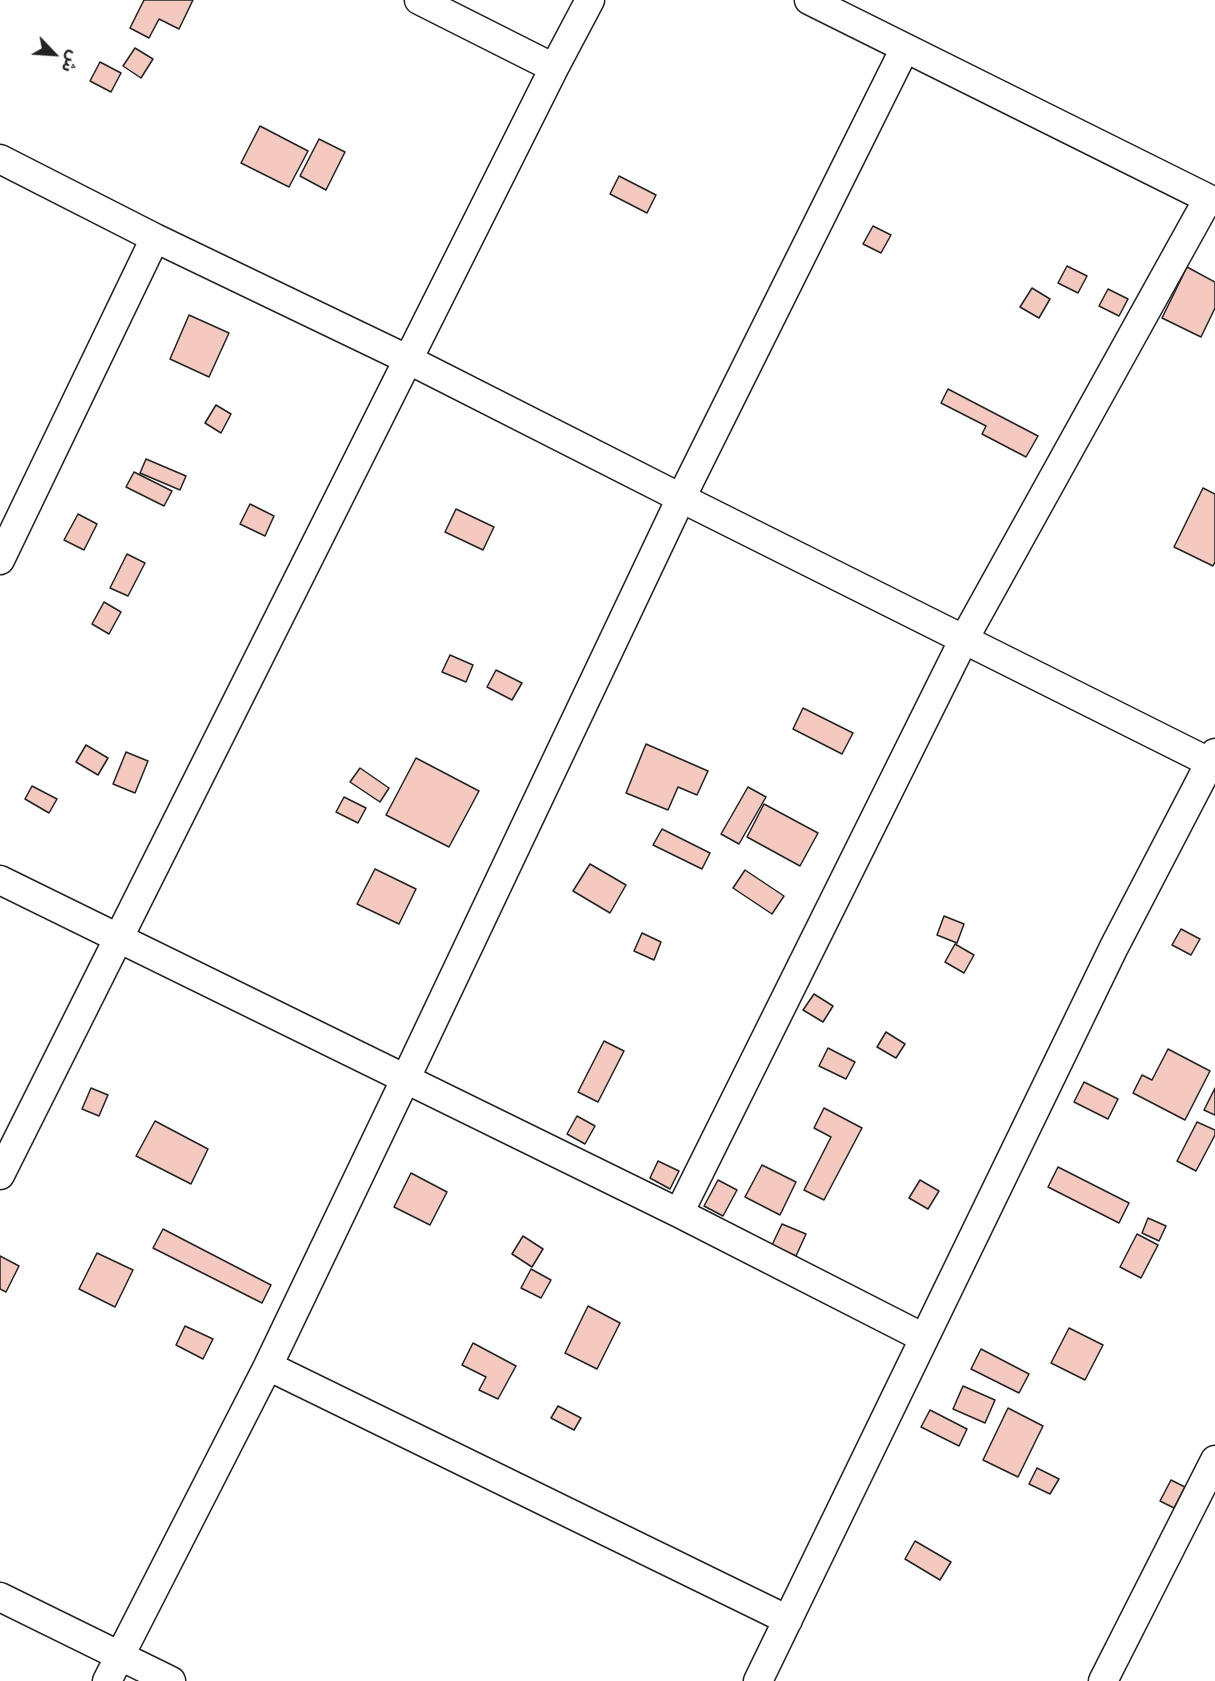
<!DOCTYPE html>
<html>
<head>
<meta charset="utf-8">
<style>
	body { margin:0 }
	#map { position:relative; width:1215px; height:1681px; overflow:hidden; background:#fff; font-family:Cabin,"Noto Sans Arabic",sans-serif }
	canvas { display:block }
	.north { position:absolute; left:24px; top:24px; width:60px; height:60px; -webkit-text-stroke:4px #fff; paint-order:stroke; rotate:115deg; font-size:16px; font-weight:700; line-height:24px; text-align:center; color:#222 }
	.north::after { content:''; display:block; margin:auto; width:21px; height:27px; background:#222; clip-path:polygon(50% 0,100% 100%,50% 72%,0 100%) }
</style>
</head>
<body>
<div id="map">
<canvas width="1215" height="1681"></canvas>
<div class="north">ش</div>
</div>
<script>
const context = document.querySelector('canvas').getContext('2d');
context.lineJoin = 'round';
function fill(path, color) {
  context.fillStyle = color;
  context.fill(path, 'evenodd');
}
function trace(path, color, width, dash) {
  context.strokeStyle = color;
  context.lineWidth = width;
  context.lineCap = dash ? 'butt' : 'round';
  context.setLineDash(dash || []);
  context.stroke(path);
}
const building = new Path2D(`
	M144,0H193L179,29L159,19L149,38L130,28Z
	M135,48L153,59L141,78L123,66Z
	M100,62L121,73L111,92L90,81Z
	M260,126L308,151L289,187L241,163Z
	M319,139L345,152L326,190L300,176Z
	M619,176L656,195L647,213L610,194Z
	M873,226L891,235L881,253L863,244Z
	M1067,266L1087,276L1078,293L1058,283Z
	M1187,267L1215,282V308L1201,337L1162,318Z
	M1032,288L1050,299L1039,318L1020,307Z
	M1108,289L1128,299L1119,316L1099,306Z
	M189,315L229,333L209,377L170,359Z
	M948,389L1038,436L1026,457L982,434L986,426L941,403Z
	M216,405L231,414L221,433L205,423Z
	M146,459L186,476L180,490L140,473Z
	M134,472L172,491L164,506L126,487Z
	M1203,488L1215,494V562L1213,566L1174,547Z
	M250,504L274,516L265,536L240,524Z
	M456,509L494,527L483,550L445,532Z
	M78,514L97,524L84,550L64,540Z
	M127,554L145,563L128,596L110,588Z
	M104,602L121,612L109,634L92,624Z
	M450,655L473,665L466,682L442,672Z
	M496,670L522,683L512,700L487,687Z
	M803,708L853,733L842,754L793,729Z
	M646,744L708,771L697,795L678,787L668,810L626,793Z
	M86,745L108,758L98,775L76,762Z
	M126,752L148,761L135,793L113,784Z
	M416,758L479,791L449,847L386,815Z
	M360,768L389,788L380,802L350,782Z
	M32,786L57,799L49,813L25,799Z
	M748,787L766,797L739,844L721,834Z
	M344,797L366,808L358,823L336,812Z
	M764,804L818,833L800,866L747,837Z
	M662,829L710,853L702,869L653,845Z
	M590,864L626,885L610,913L573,891Z
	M375,869L416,889L399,924L357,904Z
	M745,870L784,896L772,914L733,888Z
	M944,916L964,924L957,943L937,935Z
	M1181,929L1200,939L1191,955L1172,945Z
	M642,933L661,942L654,960L634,951Z
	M955,944L974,955L964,973L945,962Z
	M814,994L833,1006L823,1022L803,1010Z
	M886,1032L905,1044L896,1058L877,1047Z
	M604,1041L624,1051L598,1102L578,1092Z
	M828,1048L855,1062L846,1079L819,1066Z
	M1168,1049L1210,1071L1185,1120L1133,1093L1142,1075L1152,1080Z
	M1084,1082L1118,1099L1108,1119L1074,1102Z
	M91,1088L108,1095L99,1116L82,1109Z
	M1215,1088V1115L1204,1110Z
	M824,1108L862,1128L824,1200L804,1190L831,1137L814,1128Z
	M577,1116L595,1126L585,1144L567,1134Z
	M155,1121L208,1149L191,1184L136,1156Z
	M1197,1122L1215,1130V1135L1196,1171L1177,1161Z
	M658,1161L679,1171L670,1189L650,1178Z
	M762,1165L796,1182L780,1215L745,1197Z
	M1058,1167L1129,1203L1119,1223L1048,1187Z
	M411,1173L447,1192L430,1225L394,1207Z
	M718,1180L737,1190L723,1216L704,1206Z
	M920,1180L939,1191L928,1209L909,1198Z
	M1148,1218L1166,1226L1159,1241L1142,1233Z
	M782,1224L806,1234L796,1256L772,1245Z
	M163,1229L271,1285L262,1303L153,1248Z
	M1137,1234L1158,1245L1141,1278L1120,1267Z
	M523,1236L543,1249L532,1267L512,1254Z
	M97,1253L133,1270L115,1307L79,1289Z
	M0,1256L19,1266L6,1292L0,1289Z
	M531,1269L551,1280L541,1298L521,1288Z
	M588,1306L620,1323L597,1369L565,1353Z
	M185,1326L213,1339L203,1359L176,1345Z
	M1069,1328L1103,1345L1085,1380L1051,1363Z
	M473,1343L516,1366L498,1399L479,1390L486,1377L462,1365Z
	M981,1349L1029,1374L1019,1393L971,1369Z
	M963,1386L995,1400L985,1423L953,1409Z
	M558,1406L581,1418L574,1430L551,1418Z
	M1008,1408L1043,1426L1018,1477L983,1460Z
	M930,1410L967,1429L959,1446L921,1427Z
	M1037,1468L1059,1479L1050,1494L1029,1484Z
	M1171,1480L1185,1487L1174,1508L1160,1501Z
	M915,1541L951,1562L940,1580L905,1559Z`);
const minor = new Path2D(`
	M419,0L554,68
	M809,0L1215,202
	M0,159L155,238L409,360L681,498L1211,763
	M0,560L155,238
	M0,880L679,1213L924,1338
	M0,1175L554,68L590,0
	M679,1213L964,639L1208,199
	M268,1366L788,1620
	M0,1597L171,1681
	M107,1681L268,1366L405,1080L681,498L905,48
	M758,1681L1114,947L1215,753
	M1103,1681L1215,1460`);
fill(building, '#f3c9c0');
trace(building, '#222', 1.5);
trace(minor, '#222', 31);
trace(minor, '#fff', 28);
</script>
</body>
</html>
